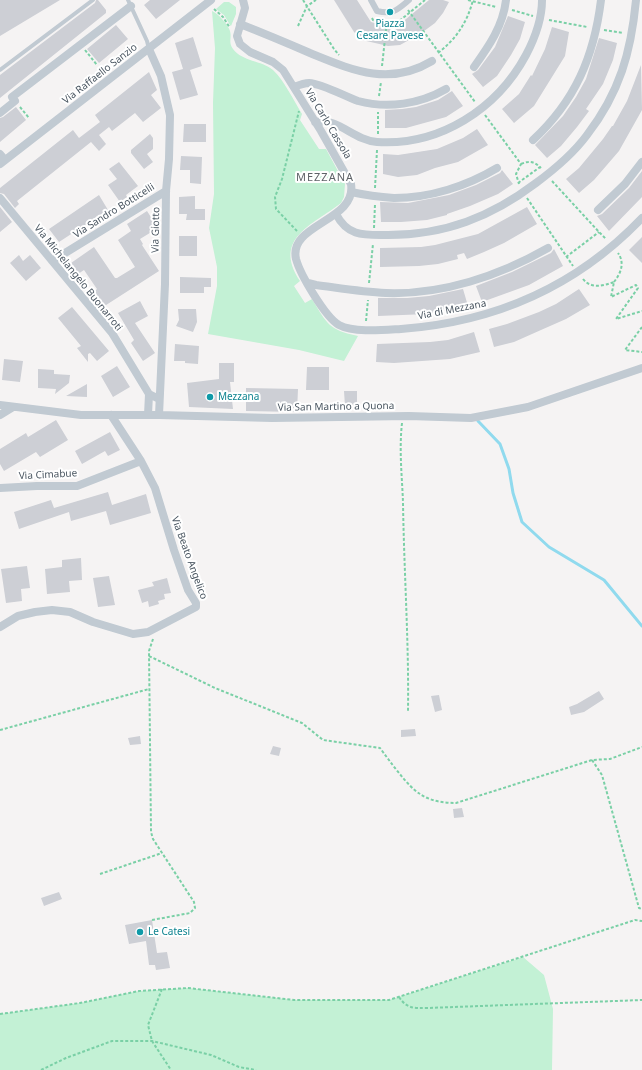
<!DOCTYPE html>
<html>
<head>
<meta charset="utf-8">
<style>
	body { margin:0 }
	canvas { display:block; background:#f5f3f3 }
</style>
</head>
<body>
<canvas width="642" height="1070"></canvas>
<script>
const context = document.querySelector('canvas').getContext('2d');
context.lineJoin = 'round';
function fill(path, color) {
  context.fillStyle = color;
  context.fill(path, 'evenodd');
}
function trace(path, color, width, dash) {
  context.strokeStyle = color;
  context.lineWidth = width;
  context.lineCap = dash ? 'butt' : 'round';
  context.setLineDash(dash || []);
  context.stroke(path);
}
function label(font, color, halo, rows, align = 'center') {
  context.font = font + ' "Noto Sans",sans-serif';
  context.lineWidth = 4;
  context.setLineDash([]);
  context.textBaseline = 'middle';
  context.strokeStyle = halo;
  context.fillStyle = color;
  for (const [text, x, y, turn = 0] of rows) {
    context.save();
    context.translate(x, y);
    context.rotate((+turn || 0) * Math.PI / 180);
    context.textAlign = isNaN(turn) ? turn : align;
    if (halo) context.strokeText(text, 0, 0);
    context.fillText(text, 0, 0);
    context.restore();
  }
}
const green = new Path2D(`
	M224,2H229L236,7V14L231,26L230,25L224,15L216,9Z
	M212,11C219,14 228,25 230,31C232,38 228,42 233,49C243,62 261,60 273,70C284,80 294,101 302,114L300,120L319,149H326L345,184L344,197L341,203C313,225 272,238 300,281L294,286L305,303L312,299C327,324 329,330 358,336L344,361L299,350L208,334L217,286V267L209,228L214,194L213,103L215,48Z
	M523,957L544,975L553,1009L552,1070H0V1014L80,1003L139,991L188,988L294,1000H389Z`);
const stream = new Path2D(`
	M478,421L500,444L509,469L513,493L522,522L549,547L604,580L642,626`);
const building = new Path2D(`
	M0,0H60L0,36Z
	M96,0H98L106,10V13L0,98V75L95,3Z
	M150,0H180L156,19L144,5Z
	M334,0H357L371,22L389,27L400,24L429,0H443L449,2L443,13L435,23L420,34L400,45L388,46L362,40L354,32Z
	M508,16L525,22L520,39L511,55L497,76L483,87L472,74L478,70L495,47Z
	M116,25L128,39L99,63L87,49Z
	M552,27L569,32L565,56L534,106L514,123L502,109L519,94L531,75L532,76L545,49Z
	M193,37L202,66L190,70L198,95L180,100L172,72L183,69L175,43Z
	M599,38L617,43L613,60L603,84L586,109L589,111L577,127L561,146L547,158L535,145L563,116L576,97L586,79Z
	M641,65L642,110L619,151L594,180L579,193L566,179L579,168L603,139L612,126H613L627,101Z
	M149,72L157,90L151,95L161,108L143,122L135,113L112,131L109,127L99,135L106,144L99,151L91,142L17,201L19,204L15,208L4,194L0,193V188L73,130L79,138L100,122L95,115Z
	M452,91L463,106L446,117L406,128H385V110L402,109L416,107L438,100Z
	M16,107L26,120L0,142V118L3,117Z
	M184,124H206V142H183Z
	M477,129L488,145L458,162L435,168L417,175L398,177L383,174V154L398,155L437,149L463,138Z
	M150,134L153,138V149L147,154L153,162L144,169L131,153V150Z
	M181,156L202,157L201,184L190,183V170H180Z
	M119,162L138,186L126,195L127,197L120,202L108,185L117,179L109,169Z
	M502,170L513,184L498,194L470,206L447,214V215L427,220L401,222H381L380,202L408,203L449,195L476,185L500,173Z
	M642,171V197L609,231L597,216L602,214L629,188Z
	M99,195L108,210L59,242L49,229Z
	M195,196V209H205V220H186L187,214H179V197Z
	M0,207L12,222L0,232Z
	M527,207L537,224L504,243L484,252L467,259L464,253L457,255L458,259L438,264L419,266L380,267V248L421,247L435,245L478,234Z
	M147,211L158,228L140,239L143,244L142,245L159,271L103,307L94,292L97,289L84,270L78,274L71,263L94,247L115,278H117L135,267L118,240L131,231L127,224Z
	M179,236H197V256H179Z
	M642,237V263L629,250Z
	M554,249L563,266L529,285L482,302L476,286L512,272L551,253Z
	M19,255L23,261L30,255L41,268L26,281L10,263Z
	M180,277L211,278V287H204V293H180Z
	M463,289L468,306L427,314L378,316V298H407L429,296Z
	M579,289L590,305L566,319L541,330L514,342L494,347L489,329L507,324L539,312L556,304Z
	M140,301L148,316L135,323L155,353L143,361L131,343L134,340L118,313Z
	M72,307L109,351L97,361L90,353L88,354V362L77,348L81,346L58,318Z
	M178,309H196L197,322L193,332L176,326L179,320Z
	M474,332L480,352L450,359L394,363L376,362L377,344L430,342L448,340Z
	M175,344L199,346L198,364L185,363V361H174Z
	M4,359L23,361L20,382L2,380Z
	M219,363H234V382H230L233,409L189,407L187,383L219,379Z
	M117,366L130,387L113,397L101,376Z
	M307,367H329V390H306Z
	M38,369L54,370V374L70,375L69,383L55,394L56,389L38,388Z
	M87,384V397L66,396Z
	M246,388L298,389L297,412L246,411Z
	M344,391H357V405L345,406Z
	M56,420L68,440L40,457L36,452L4,471L0,464V449L26,433L28,437Z
	M110,432L120,450L108,456L105,451L82,464L75,451Z
	M108,492L112,505L146,494L151,513L110,525L106,511L71,521L69,512L19,529L14,512L51,500L54,508Z
	M81,558L82,580L69,581L70,592L47,594L45,569L62,567V560Z
	M27,566L30,588L21,589L22,601L6,603L1,569Z
	M109,576L115,605L98,607L93,578Z
	M167,578L171,593L164,594L165,599L158,601L159,604L149,607L148,601L142,603L138,590L154,586L152,582Z
	M599,691L604,699L584,712L571,715L569,707L577,704Z
	M439,695L442,710L435,712L431,696Z
	M415,729L416,736L401,737V730Z
	M140,736L141,744L130,745L128,738Z
	M273,746L281,748L279,756L270,754Z
	M462,808L464,817L454,818L453,809Z
	M59,892L62,899L44,906L41,898Z
	M152,920L157,953L167,952L170,968L156,970L155,965H149L146,941L129,944L125,925Z`);
const path = new Path2D(`
	M303,0L334,49L339,55
	M468,0L496,7
	M214,9L223,17L230,28
	M408,10L475,102
	M512,10L533,16
	M372,18L373,20L387,24L398,22L425,0
	M549,20L587,27
	M298,26L307,6L316,0
	M604,30L623,33
	M85,50L97,65
	M438,53C456,39 467,23 473,0
	M382,66L387,21
	M379,96L381,82
	M20,107L29,118
	M485,115L521,164L516,174L519,184
	M378,134V112
	M521,164C530,160 535,162 541,168
	M552,181L599,232L606,239
	M518,183L540,167
	M375,188L377,150
	M527,198L573,266
	M374,228L375,204
	M297,231L276,209L275,197L282,179L299,111
	M566,257L599,232
	M583,279C591,289 603,286 614,282L611,297L636,285L638,288L616,319L642,311
	M614,282C621,273 625,263 618,253
	M369,283L373,244
	M366,321L368,300
	M642,327L625,350L642,352
	M402,423C399,450 402,476 403,502C404,572 409,642 408,712
	M149,656L215,688L302,723L323,740L380,748C389,760 408,787 420,794C430,801 444,803 456,803L592,760L610,759L642,747
	M0,730L149,689
	M592,760L602,775L639,908L642,909
	M100,874L162,853
	M152,920L190,913L195,908L194,902L153,839L151,832L149,651L153,639
	M162,989L148,1025L152,1041L171,1070
	M399,997C407,1009 414,1008 427,1008L642,1000
	M0,1014L80,1003L139,991L188,988L294,1000H389L635,920L642,921
	M41,1070L66,1058L112,1041H152L211,1055L239,1067L256,1070`);
const service = new Path2D(`
	M128,0L147,41L149,49
	M0,70L93,0`);
const pedestrian = new Path2D(`
	M371,0L377,11C393,15 397,10 409,0`);
const minor = new Path2D(`
	M243,0L245,8L237,36L240,44L250,52L273,62L283,70L321,131L351,184C357,221 288,224 296,259C300,274 325,317 339,325C354,333 384,330 401,329C496,322 576,287 642,218
	M240,24C263,33 287,43 310,53C352,70 389,87 432,61
	M149,49L161,76L170,115L169,159L166,191L165,284L159,415
	M474,67C489,46 503,26 506,0
	M294,87C299,85 304,83 309,83C323,84 344,96 358,101C388,109 420,104 446,89
	M0,113L15,101L12,97L131,6
	M315,122C338,117 353,140 377,142C440,146 497,109 526,55C535,38 542,19 542,0
	M533,140C575,101 594,57 601,0
	M0,154L5,160
	M0,164L211,0
	M351,192C365,195 380,197 394,198C430,198 467,186 497,168
	M0,198L112,333L149,394L159,399
	M598,210L625,184L642,162
	M336,214C348,237 364,235 388,235C445,235 491,217 536,183C555,169 573,154 587,135C620,92 631,52 636,0
	M52,261L166,191
	M308,283L316,285C339,288 362,292 386,293C442,295 499,276 548,248
	M0,405L81,415H159L272,418L409,416L471,418L528,407L642,368
	M0,415L13,407
	M148,415L149,394
	M0,488L37,486H77L141,461
	M0,627L18,616L35,612L52,610L70,612L93,622L133,634L148,632L196,607V603L188,590L174,550L155,488L141,461L111,415`);
const markers = [
	[390,12,4,"#0f9aa8"],
	[210,397,4,"#0f9aa8"],
	[140,932,4,"#0f9aa8"]
];
const cultureNames = [
	["Piazza",390,24,"center"],
	["Cesare Pavese",390,36,"center"],
	["Mezzana",218,397],
	["Le Catesi",148,932]
];
const streetNames = [
	["Via Raffaello Sanzio",100,74,-38],
	["Via Carlo Cassola",328,124,59],
	["Via Sandro Botticelli",114,211,-32],
	["Via Giotto",156,230,-89],
	["Via Michelangelo Buonarroti",78,278,51],
	["Via di Mezzana",452,310,-11],
	["Via San Martino a Quona",336,407,-1],
	["Via Cimabue",48,475,-3],
	["Via Beato Angelico",189,558,70]
];
const neighbourhoodNames = [
	["MEZZANA",325,178]
];
fill(green, '#c3f1d5');
trace(stream, '#90daee', 3);
fill(building, '#cdcfd5');
trace(path, '#7ad0a6', 2, [3, 2]);
trace(service, '#c1cad2', 4);
trace(pedestrian, '#c1cad2', 6);
trace(minor, '#c1cad2', 8);
for (const [x, y, r, color] of markers) {
  const dot = new Path2D();
  dot.arc(x, y, r, 0, 2 * Math.PI);
  context.fillStyle = color;
  context.fill(dot);
  trace(dot, '#fff', 1.5);
}
label('10px', '#0d838f', '#fff', cultureNames, 'left');
label('10px', '#4a5661', '#fff', streetNames);
context.letterSpacing = '1px';
label('11px', '#5f6368', '#fff', neighbourhoodNames);
context.letterSpacing = '0px';
</script>
</body>
</html>
